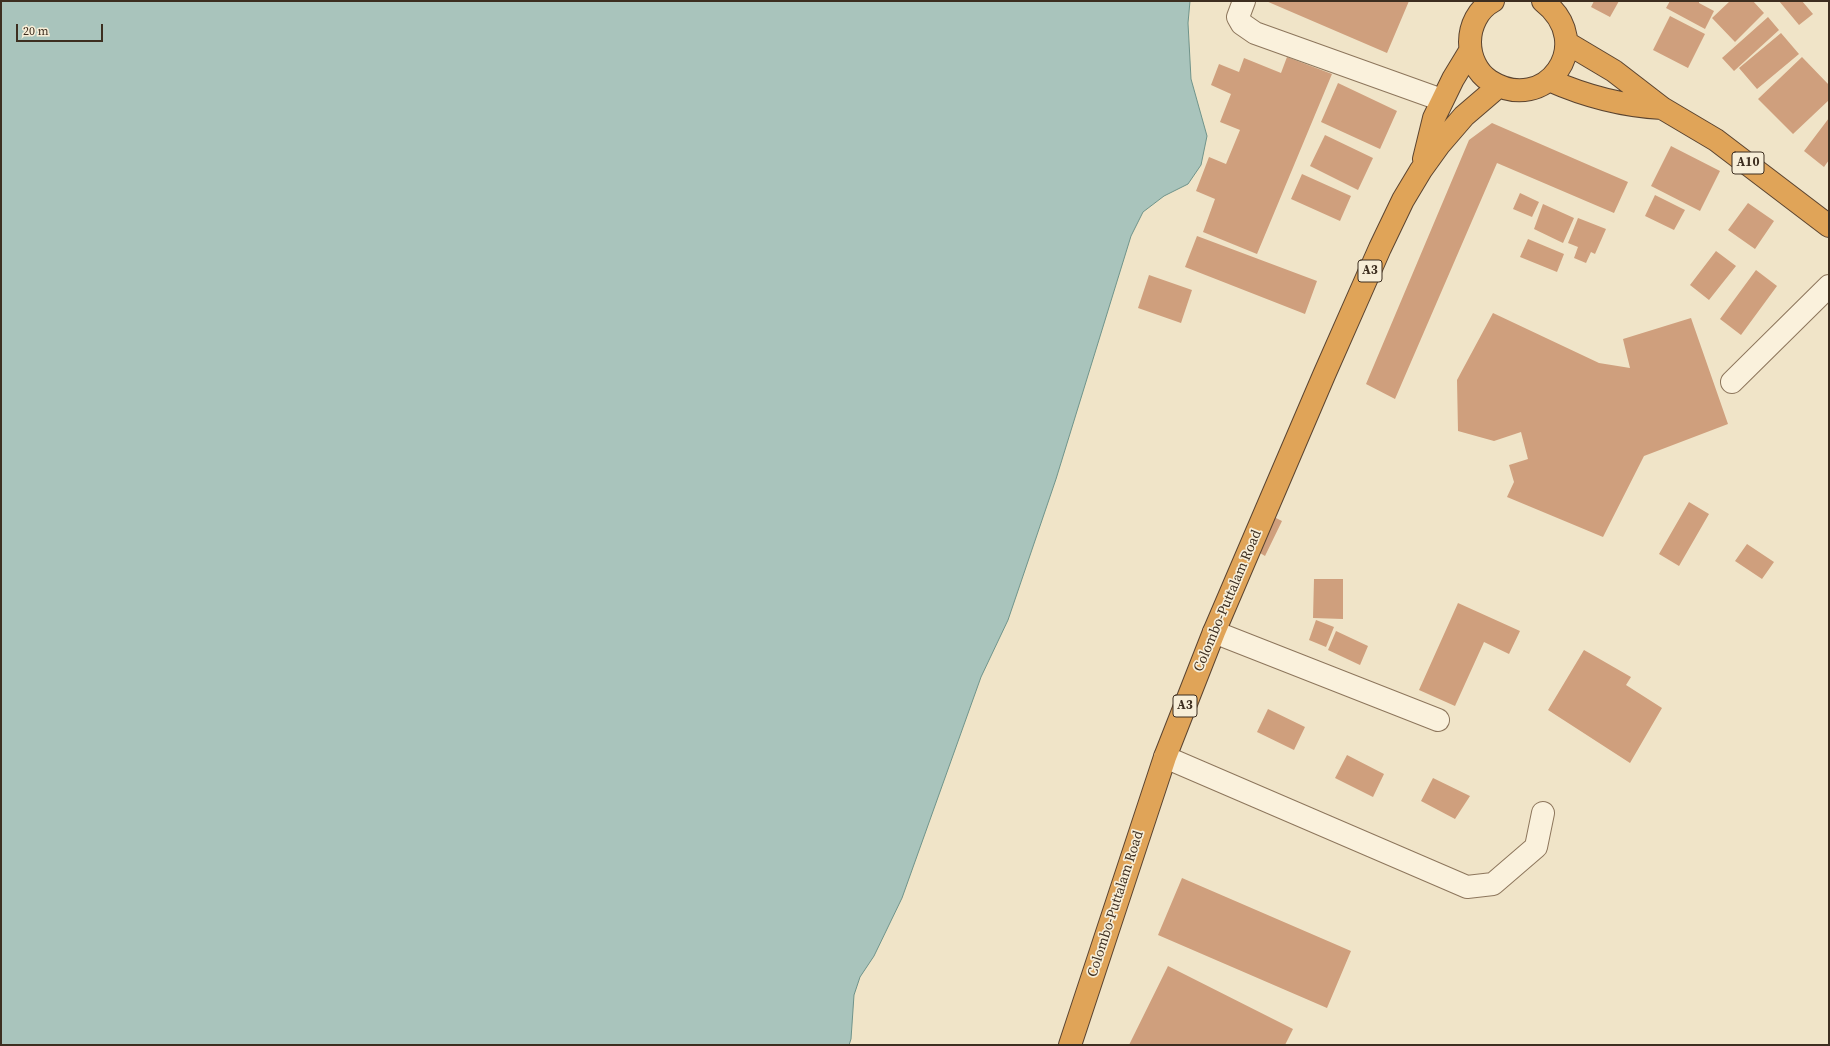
<!DOCTYPE html>
<html>
<head>
<meta charset="utf-8">
<style>
	body { margin:0 }
	#map { position:relative; width:1830px; height:1046px; overflow:hidden; background:#f0e4c8; font-family:"Source Serif 4",serif }
	canvas { display:block }
	.frame { position:absolute; inset:0; border:2px solid #3d2e20; pointer-events:none }
	.scale { position:absolute; left:16px; top:24px; width:87px; height:18px; box-sizing:border-box; border:2px solid #3d2e20; border-top:0; padding-left:5px; font-size:12px; line-height:14px; white-space:nowrap; color:#3d2e20; -webkit-text-stroke:3px #f7eed8; paint-order:stroke }
</style>
</head>
<body>
<div id="map">
<canvas width="1830" height="1046"></canvas>
<div class="frame"></div>
<div class="scale">20 m</div>
</div>
<script>
const context = document.querySelector('canvas').getContext('2d');
context.lineJoin = 'round';
function fill(path, color) {
  context.fillStyle = color;
  context.fill(path, 'evenodd');
}
function trace(path, color, width, dash) {
  context.strokeStyle = color;
  context.lineWidth = width;
  context.lineCap = dash ? 'butt' : 'round';
  context.setLineDash(dash || []);
  context.stroke(path);
}
function label(font, color, halo, rows, align = 'center') {
  context.font = font + ' "Source Serif 4",serif';
  context.lineWidth = 3.5;
  context.setLineDash([]);
  context.textBaseline = 'middle';
  context.strokeStyle = halo;
  context.fillStyle = color;
  for (const [text, x, y, turn = 0] of rows) {
    context.save();
    context.translate(x, y);
    context.rotate((+turn || 0) * Math.PI / 180);
    context.textAlign = isNaN(turn) ? turn : align;
    if (halo) context.strokeText(text, 0, 0);
    context.fillText(text, 0, 0);
    context.restore();
  }
}
const water = new Path2D(`
	M1,1H1190L1188,23L1191,79L1207,136L1201,165L1188,184L1164,196L1143,212L1131,236L1056,479L1008,620L981,677L902,898L874,956L860,977L854,995L851,1039L849,1045H1Z`);
const building = new Path2D(`
	M1266,1H1409L1387,53Z
	M1594,1H1619L1610,17L1591,7Z
	M1670,1H1699V3L1714,11L1705,29L1666,8Z
	M1730,1H1753L1764,13L1735,42L1712,18Z
	M1779,1H1802L1813,14L1799,25Z
	M1670,16L1705,34L1688,68L1653,50Z
	M1768,17L1779,30L1734,71L1722,58Z
	M1781,33L1799,54L1757,89L1739,68Z
	M1287,57L1332,74L1257,254L1203,232L1215,199L1196,191L1209,157L1226,164L1240,130L1220,122L1231,94L1211,85L1219,64L1239,72L1244,58L1281,73Z
	M1802,57L1829,85V100L1793,134L1758,99Z
	M1338,83L1397,111L1380,149L1321,122Z
	M1829,118V160L1824,167L1804,151Z
	M1492,123L1628,182L1614,213L1497,163L1395,399L1366,384L1469,140Z
	M1325,135L1373,158L1358,190L1310,166Z
	M1671,146L1720,171L1700,211L1651,186Z
	M1302,174L1351,196L1340,221L1291,199Z
	M1520,193L1539,202L1532,217L1513,209Z
	M1655,195L1685,210L1674,230L1645,216Z
	M1748,203L1774,221L1755,249L1728,230Z
	M1543,204L1574,218L1563,243L1534,229Z
	M1578,218L1606,229L1595,254L1591,252L1586,263L1574,258L1578,247L1568,243Z
	M1197,236L1317,281L1305,314L1185,267Z
	M1528,239L1564,254L1557,272L1520,257Z
	M1716,251L1736,266L1709,300L1690,285Z
	M1756,270L1777,286L1741,335L1720,319Z
	M1149,275L1192,290L1181,323L1138,308Z
	M1493,313L1599,363L1630,368L1623,339L1691,318L1728,424L1644,456L1603,537L1507,497L1514,482L1509,465L1528,459L1521,432L1494,441L1458,431L1457,380Z
	M1689,502L1709,514L1679,566L1659,554Z
	M1272,516L1282,521L1265,556L1255,550Z
	M1747,544L1774,562L1762,579L1735,561Z
	M1314,579H1343V619L1313,618Z
	M1458,603L1520,631L1509,654L1484,642L1455,706L1419,690Z
	M1316,620L1334,627L1326,647L1309,640Z
	M1336,631L1368,646L1360,665L1328,650Z
	M1584,650L1631,677L1626,685L1662,708L1630,763L1548,710Z
	M1268,709L1305,727L1294,750L1257,732Z
	M1347,755L1384,774L1373,797L1335,778Z
	M1433,778L1470,796L1455,819L1421,801Z
	M1182,878L1351,951L1327,1008L1158,935Z
	M1168,966L1293,1029L1285,1045H1129Z`);
const minor = new Path2D(`
	M1244,1L1238,17L1242,24L1255,33L1442,100
	M1732,382L1829,286
	M1214,632L1438,720
	M1165,757L1467,887L1493,884L1536,847L1543,813`);
const highway = new Path2D(`
	M1493,1C1478,9 1470,26 1470,42C1470,57 1477,73 1490,81C1545,116 1598,44 1543,1
	M1567,43L1614,71L1662,108L1716,140L1829,226
	M1549,80C1585,96 1622,106 1662,108
	M1424,159L1434,118L1453,79L1470,51
	M1070,1045L1165,757L1214,632L1324,375L1380,248L1403,200L1421,170L1439,145L1464,116L1499,86`);
const shields = [
	[1748,163,32],
	[1370,271,24],
	[1185,706,24]
];
const shieldNames = [
	["A10",1748,163],
	["A3",1370,271],
	["A3",1185,706]
];
const streetNames = [
	["Colombo-Puttalam Road",1228,601,-67],
	["Colombo-Puttalam Road",1116,904,-72]
];
fill(water, '#a9c4bc');
trace(water, '#6f938a', 1);
fill(building, '#cf9f7d');
trace(minor, '#8d765c', 24);
trace(highway, '#5b4430', 24);
trace(minor, '#faf1dc', 22);
trace(highway, '#e0a458', 22);
for (const [x, y, w] of shields) {
  const box = new Path2D();
  box.roundRect(x - w / 2, y - 11, w, 22, 3);
  context.fillStyle = '#f7eed8';
  context.fill(box);
  trace(box, '#3d2e20', 1);
}
label('bold 13px', '#3d2e20', null, shieldNames);
label('14px', '#3d2e20', '#f7eed8', streetNames);
</script>
</body>
</html>
